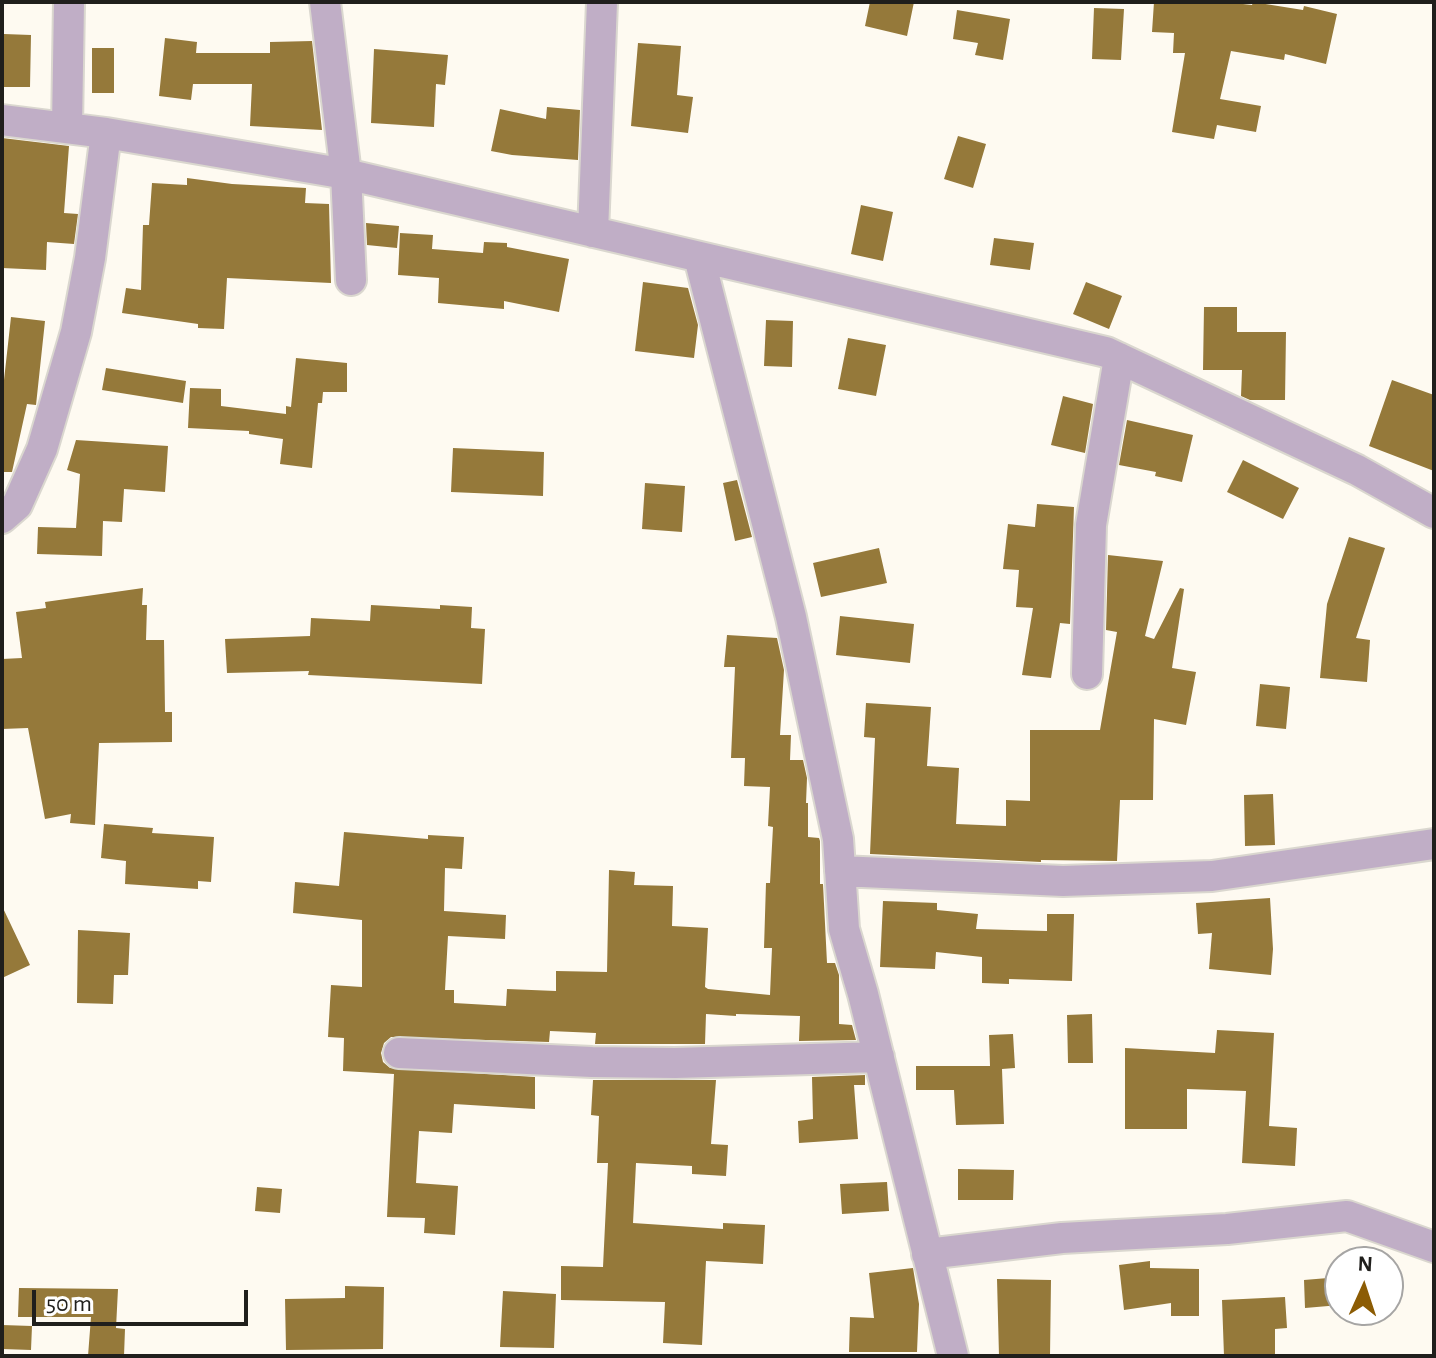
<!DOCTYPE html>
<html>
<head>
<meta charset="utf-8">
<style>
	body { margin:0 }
	#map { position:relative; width:1436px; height:1358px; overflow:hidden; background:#fefaf1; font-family:"Alegreya Sans",sans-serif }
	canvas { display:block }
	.frame { position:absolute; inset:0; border:4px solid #201f1c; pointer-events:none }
	.north { position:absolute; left:1324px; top:1246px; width:80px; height:80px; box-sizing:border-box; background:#fff; border:2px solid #a6a5a4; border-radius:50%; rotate:3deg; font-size:22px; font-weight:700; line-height:32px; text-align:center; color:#201f1c }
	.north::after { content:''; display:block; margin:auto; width:28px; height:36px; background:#8c5c04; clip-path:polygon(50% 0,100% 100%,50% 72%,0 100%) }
	.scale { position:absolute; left:32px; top:1290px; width:216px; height:36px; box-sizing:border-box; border:4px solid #201f1c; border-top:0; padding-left:10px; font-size:24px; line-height:28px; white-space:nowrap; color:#201f1c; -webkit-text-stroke:6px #fff; paint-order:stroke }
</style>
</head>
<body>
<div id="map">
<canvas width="1436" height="1358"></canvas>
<div class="frame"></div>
<div class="north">N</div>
<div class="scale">50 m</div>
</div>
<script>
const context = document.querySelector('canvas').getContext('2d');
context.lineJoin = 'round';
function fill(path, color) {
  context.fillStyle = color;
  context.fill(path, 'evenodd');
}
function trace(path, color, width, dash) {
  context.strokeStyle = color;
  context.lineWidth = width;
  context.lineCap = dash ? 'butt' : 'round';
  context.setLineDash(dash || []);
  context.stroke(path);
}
const building = new Path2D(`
	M870,2H914L907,36L865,26Z
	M1154,2H1225L1252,5L1253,2L1303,10L1304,6L1337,14L1326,64L1285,54L1284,60L1231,51L1220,99L1261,106L1256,132L1217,125L1214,139L1172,132L1185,53H1173L1174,33L1152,32Z
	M1094,8L1124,9L1121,60L1092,59Z
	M957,10L1010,19L1003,60L975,55L978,43L953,39Z
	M4,34L31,35L30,87H3Z
	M165,38L197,42L196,53H270V42L312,41L322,130L250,126L252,84H193L191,100L159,96Z
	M638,43L681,46L677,95L693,97L688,133L631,126Z
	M92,48H114V93H92Z
	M374,49L448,55L445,85L436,84L434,127L371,123Z
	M547,107L580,110L578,160L512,155L491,151L500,109L546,119Z
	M958,136L986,144L973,188L944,179Z
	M2,138L69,146L64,213L78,214L74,244L47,242L46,270L2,268Z
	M187,178L232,184L306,188L305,203L329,204L331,283L227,278L224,329L198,328V324L122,313L126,288L141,290L143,225H149L152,183L187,185Z
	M861,205L893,212L883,261L851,254Z
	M366,223L399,226L397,248L367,245Z
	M400,233L433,235L432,249L483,253L484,242L507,243V247L569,259L559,312L504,301V309L438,303L439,278L398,275Z
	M994,238L1034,243L1030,270L990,265Z
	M643,282L688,288L698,325L694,358L635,351Z
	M1086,282L1122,296L1109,329L1073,314Z
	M1204,307H1237V332H1286L1285,400H1250L1241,396L1242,370H1203Z
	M11,317L45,321L36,405L27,404L12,472H2V398Z
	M766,320L793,321L792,367L764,366Z
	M848,338L886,345L876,396L838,389Z
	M296,358L347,363V392H323L322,403H318L312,468L280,464L283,439L249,434V431L188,428L190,388L221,389V406L286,414V406L291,407Z
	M106,368L186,381L183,403L102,390Z
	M1392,380L1434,395V471L1369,446Z
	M1063,396L1093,404L1085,453L1051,445Z
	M1127,420L1193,435L1182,482L1155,476L1156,472L1119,465Z
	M76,440L168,446L165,492L124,489L122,522L103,521L102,556L37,554L38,527L76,528L80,474L67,470Z
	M453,448L544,452L543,496L451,492Z
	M1243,460L1299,488L1283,519L1227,492Z
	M737,480L752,537L735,541L723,483Z
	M645,483L685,486L682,532L642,529Z
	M1037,504L1074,507L1070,624L1060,623L1051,678L1022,675L1033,608L1016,607L1019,570L1003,569L1008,524L1035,527Z
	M1349,537L1385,548L1356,638L1370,640L1367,682L1320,678L1327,604Z
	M879,548L887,583L821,597L813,563Z
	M1108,555L1163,561L1145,636L1154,639L1180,588L1184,589L1172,668L1196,672L1186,725L1154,719L1153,800H1120L1117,861L1041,860V862L870,854L875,738L864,737L866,703L931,707L927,766L959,768L956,824L1006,826V800L1030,801V730H1100L1117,632L1106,630Z
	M143,588L142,605H147L146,640H164L165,712H172V742L99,743L95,825L70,823L71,814L45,819L28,728L2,729V659L22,658L16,612L46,608L45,602Z
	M371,605L440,609V605L472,607L471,628L485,629L482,684L308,675L309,671L227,673L225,639L310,636L311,618L370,621Z
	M840,616L914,624L910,663L836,655Z
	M727,635L777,638L784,670L780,735H791L790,760H803L807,778L806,803H808V837L819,838L820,841V884H823L827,963H835L839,975V1024L852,1025L856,1040L799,1041L800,1016L736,1014V1016L706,1014L705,1044H595L596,1033L550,1031L549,1042L391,1037L384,1043L381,1053L383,1062L390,1068L535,1077V1109L454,1104L452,1133L419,1131L416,1183L458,1186L455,1235L424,1233L425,1218L387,1217L394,1074L343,1071L344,1038L328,1037L331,985L362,987V920L293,913L295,882L339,886L344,832L428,839V835L464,837L462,869L445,868L444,911L506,915L505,939L448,936L445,990H454V1003L506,1006L507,989L556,991V971L607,972L609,870L635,872L634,885L673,886L672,926L708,928L705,987L708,989L770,995L772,948H764L766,883H770L773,827L768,826L770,787L744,786L745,758H731L735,667H724Z
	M1260,684L1290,687L1286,729L1256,726Z
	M1273,794L1275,845L1245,846L1244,795Z
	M104,824L153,828L152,833L214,837L211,882L198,881V889L125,884L126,861L101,858Z
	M1270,898L1273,949L1271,975L1209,969L1212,933L1198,934L1196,903Z
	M883,901L937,903V910L978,914L976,929L1047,931V914H1074L1072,981L1009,979V984L982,983V957L936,952L935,969L880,967Z
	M2,906L30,965L2,978Z
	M78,930L130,933L128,975H114L113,1004L77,1003Z
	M1092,1014L1093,1063H1068L1067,1015Z
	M1217,1030L1274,1033L1269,1126L1297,1128L1295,1166L1242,1163L1246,1091L1187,1089V1129H1125V1048L1215,1053Z
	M1013,1034L1015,1068L1002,1069L1004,1124L956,1125L954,1090H916V1066H990L989,1035Z
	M865,1075V1085H854L858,1139L799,1143L798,1121L813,1119L812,1077Z
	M593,1080H716L711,1144L728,1145L726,1176L692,1174V1166L636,1163L633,1223L723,1229V1223L765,1225L763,1264L706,1261L702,1345L663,1343L665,1302L561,1300V1266L603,1267L608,1163H597L599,1116L591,1115Z
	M958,1169L1014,1170L1013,1200H958Z
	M887,1182L889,1211L842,1214L840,1184Z
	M257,1187L282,1189L280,1213L255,1211Z
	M1150,1261V1268L1199,1269V1316H1171V1303L1124,1310L1119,1265Z
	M913,1268L919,1304L917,1352H849L850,1317L874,1318L869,1273Z
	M1340,1277V1305L1305,1308L1304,1280Z
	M997,1279L1051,1280L1050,1356H999Z
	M345,1286L384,1287L383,1349L286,1350L285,1299L345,1298Z
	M19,1288L118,1289L116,1328L125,1329L124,1356H88L91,1317H18Z
	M503,1291L556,1294L554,1348L500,1347Z
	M1285,1297L1287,1328L1275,1329V1356H1224L1222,1300Z
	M2,1325L32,1326L31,1350L2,1349Z`);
const minor = new Path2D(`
	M325,2L346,174L351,280
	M2,120L106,133L346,174L1106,352L1357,470L1434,513
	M67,128L69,2
	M593,232L602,2
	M699,257L791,617L838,839L844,929L863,994L953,1356
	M2,518L17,505L42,449L76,332L90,258L106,133
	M1087,674L1091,525L1119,358
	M840,871L1063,881L1212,876L1434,844
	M399,1053L592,1062L675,1063L879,1057
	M927,1254L1062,1238L1227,1229L1347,1216L1434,1247`);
fill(building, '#95793a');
trace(minor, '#dad7cf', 34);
trace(minor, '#c0aec6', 30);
</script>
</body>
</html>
